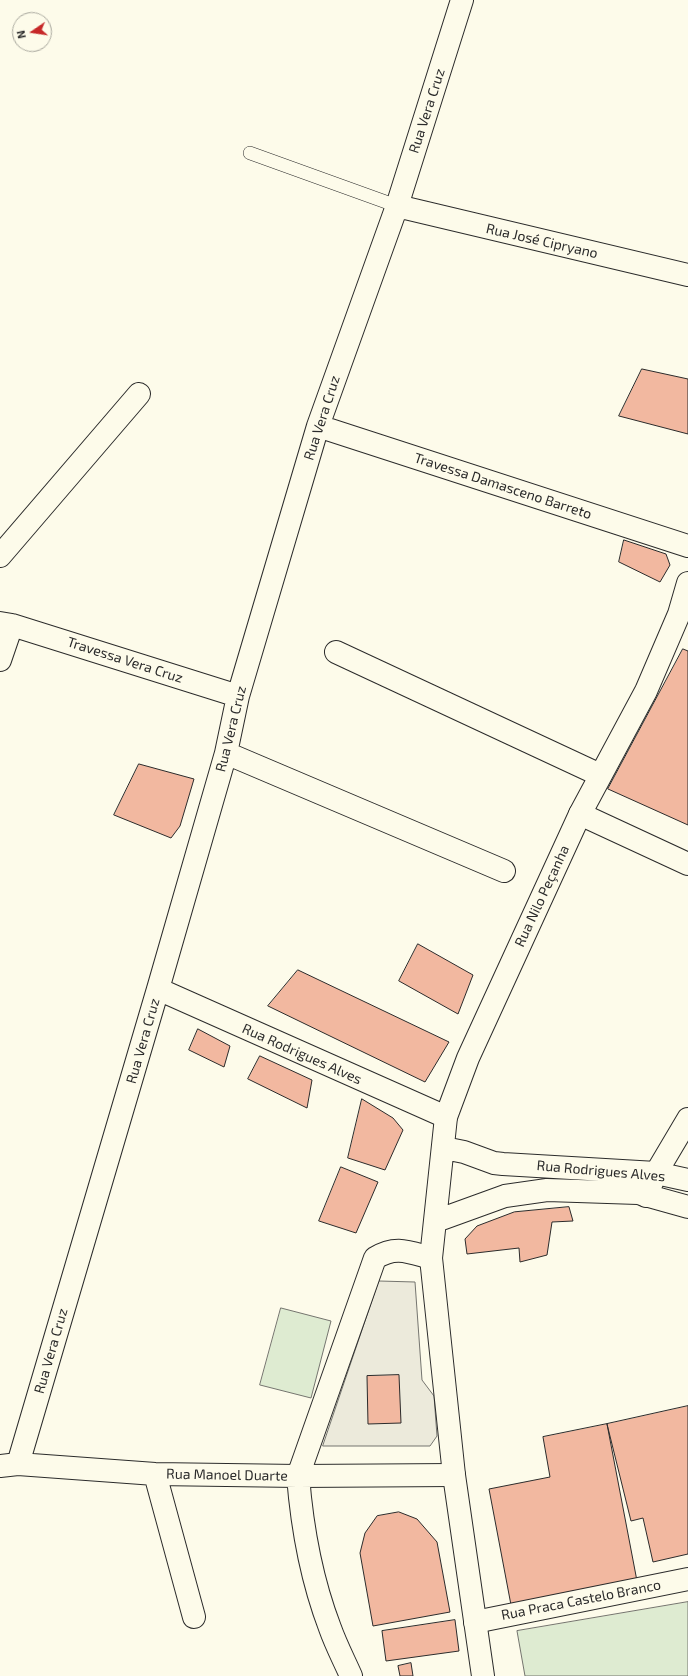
<!DOCTYPE html>
<html>
<head>
<meta charset="utf-8">
<style>
	body { margin:0 }
	#map { position:relative; width:688px; height:1676px; overflow:hidden; background:#fdfbea; font-family:"Exo 2",sans-serif }
	canvas { display:block }
	.north { position:absolute; left:12px; top:12px; width:40px; height:40px; box-sizing:border-box; background:#fdfbea; border:1px solid #a9a89e; border-radius:50%; rotate:257deg; font-size:11px; font-weight:700; line-height:16px; text-align:center; color:#2b2b2b }
	.north::after { content:''; display:block; margin:auto; width:14px; height:18px; background:#c62828; clip-path:polygon(50% 0,100% 100%,50% 72%,0 100%) }
</style>
</head>
<body>
<div id="map">
<canvas width="688" height="1676"></canvas>
<div class="north">N</div>
</div>
<script>
const context = document.querySelector('canvas').getContext('2d');
context.lineJoin = 'round';
function fill(path, color) {
  context.fillStyle = color;
  context.fill(path, 'evenodd');
}
function trace(path, color, width, dash) {
  context.strokeStyle = color;
  context.lineWidth = width;
  context.lineCap = dash ? 'butt' : 'round';
  context.setLineDash(dash || []);
  context.stroke(path);
}
function label(font, color, halo, rows, align = 'center') {
  context.font = font + ' "Exo 2",sans-serif';
  context.lineWidth = 3;
  context.setLineDash([]);
  context.textBaseline = 'middle';
  context.strokeStyle = halo;
  context.fillStyle = color;
  for (const [text, x, y, turn = 0] of rows) {
    context.save();
    context.translate(x, y);
    context.rotate((+turn || 0) * Math.PI / 180);
    context.textAlign = isNaN(turn) ? turn : align;
    if (halo) context.strokeText(text, 0, 0);
    context.fillText(text, 0, 0);
    context.restore();
  }
}
const green = new Path2D(`
	M281,1308L331,1321L311,1398L260,1385Z
	M688,1602V1676H525L517,1631Z`);
const parking = new Path2D(`
	M379,1281L415,1282L422,1380L434,1396L437,1436L430,1446H323Z`);
const building = new Path2D(`
	M642,369L688,379V434L619,416Z
	M624,540L666,554L670,565L660,582L619,562Z
	M683,649L688,651V825L608,789Z
	M139,764L194,779L180,826L171,838L114,815Z
	M418,944L473,975L458,1014L399,981Z
	M298,970L449,1042L425,1082L268,1006Z
	M198,1029L230,1046L224,1067L189,1050Z
	M260,1056L312,1080L307,1108L248,1079Z
	M362,1099L393,1118L403,1130L385,1170L348,1158Z
	M341,1167L378,1182L356,1233L319,1221Z
	M569,1207L573,1221L552,1222L547,1255L520,1262L519,1248L467,1254L465,1239L477,1226L514,1212Z
	M399,1375L401,1423L368,1424L367,1376Z
	M688,1406V1554L653,1562L643,1518L631,1521L607,1424Z
	M607,1424L637,1581L511,1605L489,1489L550,1477L543,1437Z
	M399,1512L417,1519L437,1542L450,1612L373,1626L360,1553L365,1533L377,1516Z
	M455,1620L459,1651L386,1661L382,1631Z
	M411,1663L413,1676H400L398,1666Z`);
const service = new Path2D(`
	M250,153L397,206`);
const minor = new Path2D(`
	M397,206L688,275
	M318,426L688,546
	M0,556L139,394
	M0,623L12,625L238,696
	M336,652L600,775
	M0,660L12,625
	M226,753L504,871
	M580,814L688,864
	M158,989L446,1117
	M646,1196L656,1173L688,1119
	M18,1464L158,989L226,753L238,696L318,426L397,206L462,0
	M0,1466L18,1464L155,1474L298,1476L454,1475
	M155,1474L194,1617
	M475,1622L688,1579
	M351,1676C344,1660 336,1645 330,1628C312,1581 302,1527 298,1476L375,1258C396,1245 409,1252 431,1258`);
const secondary = new Path2D(`
	M444,1148L464,1152L494,1163L503,1164L656,1173L688,1180
	M436,1221L505,1196L547,1190L638,1193L688,1207
	M483,1676L454,1475L431,1258L446,1117L468,1058L580,814L646,691L679,614L688,583`);
const streetNames = [
	["Rua Vera Cruz",427,111,-72],
	["Rua José Cipryano",542,241,13],
	["Rua Vera Cruz",322,418,-72],
	["Travessa Damasceno Barreto",503,486,18],
	["Travessa Vera Cruz",125,660,18],
	["Rua Vera Cruz",231,729,-76],
	["Rua Nilo Peçanha",542,896,-65],
	["Rua Vera Cruz",143,1041,-74],
	["Rua Rodrigues Alves",302,1054,24],
	["Rua Rodrigues Alves",601,1171,5],
	["Rua Vera Cruz",51,1351,-74],
	["Rua Manoel Duarte",227,1475,1],
	["Rua Praca Castelo Branco",581,1600,-11]
];
fill(green, '#deebd1');
trace(green, '#74746e', 1);
fill(parking, '#eceadb');
trace(parking, '#74746e', 1);
fill(building, '#f2b8a0');
trace(building, '#2b2b2b', 1);
trace(service, '#2b2b2b', 14);
trace(minor, '#2b2b2b', 24);
trace(secondary, '#2b2b2b', 24);
trace(service, '#fdfbea', 13);
trace(minor, '#fdfbea', 22);
trace(secondary, '#fdfbea', 22);
label('14px', '#2b2b2b', '#fdfbea', streetNames);
</script>
</body>
</html>
